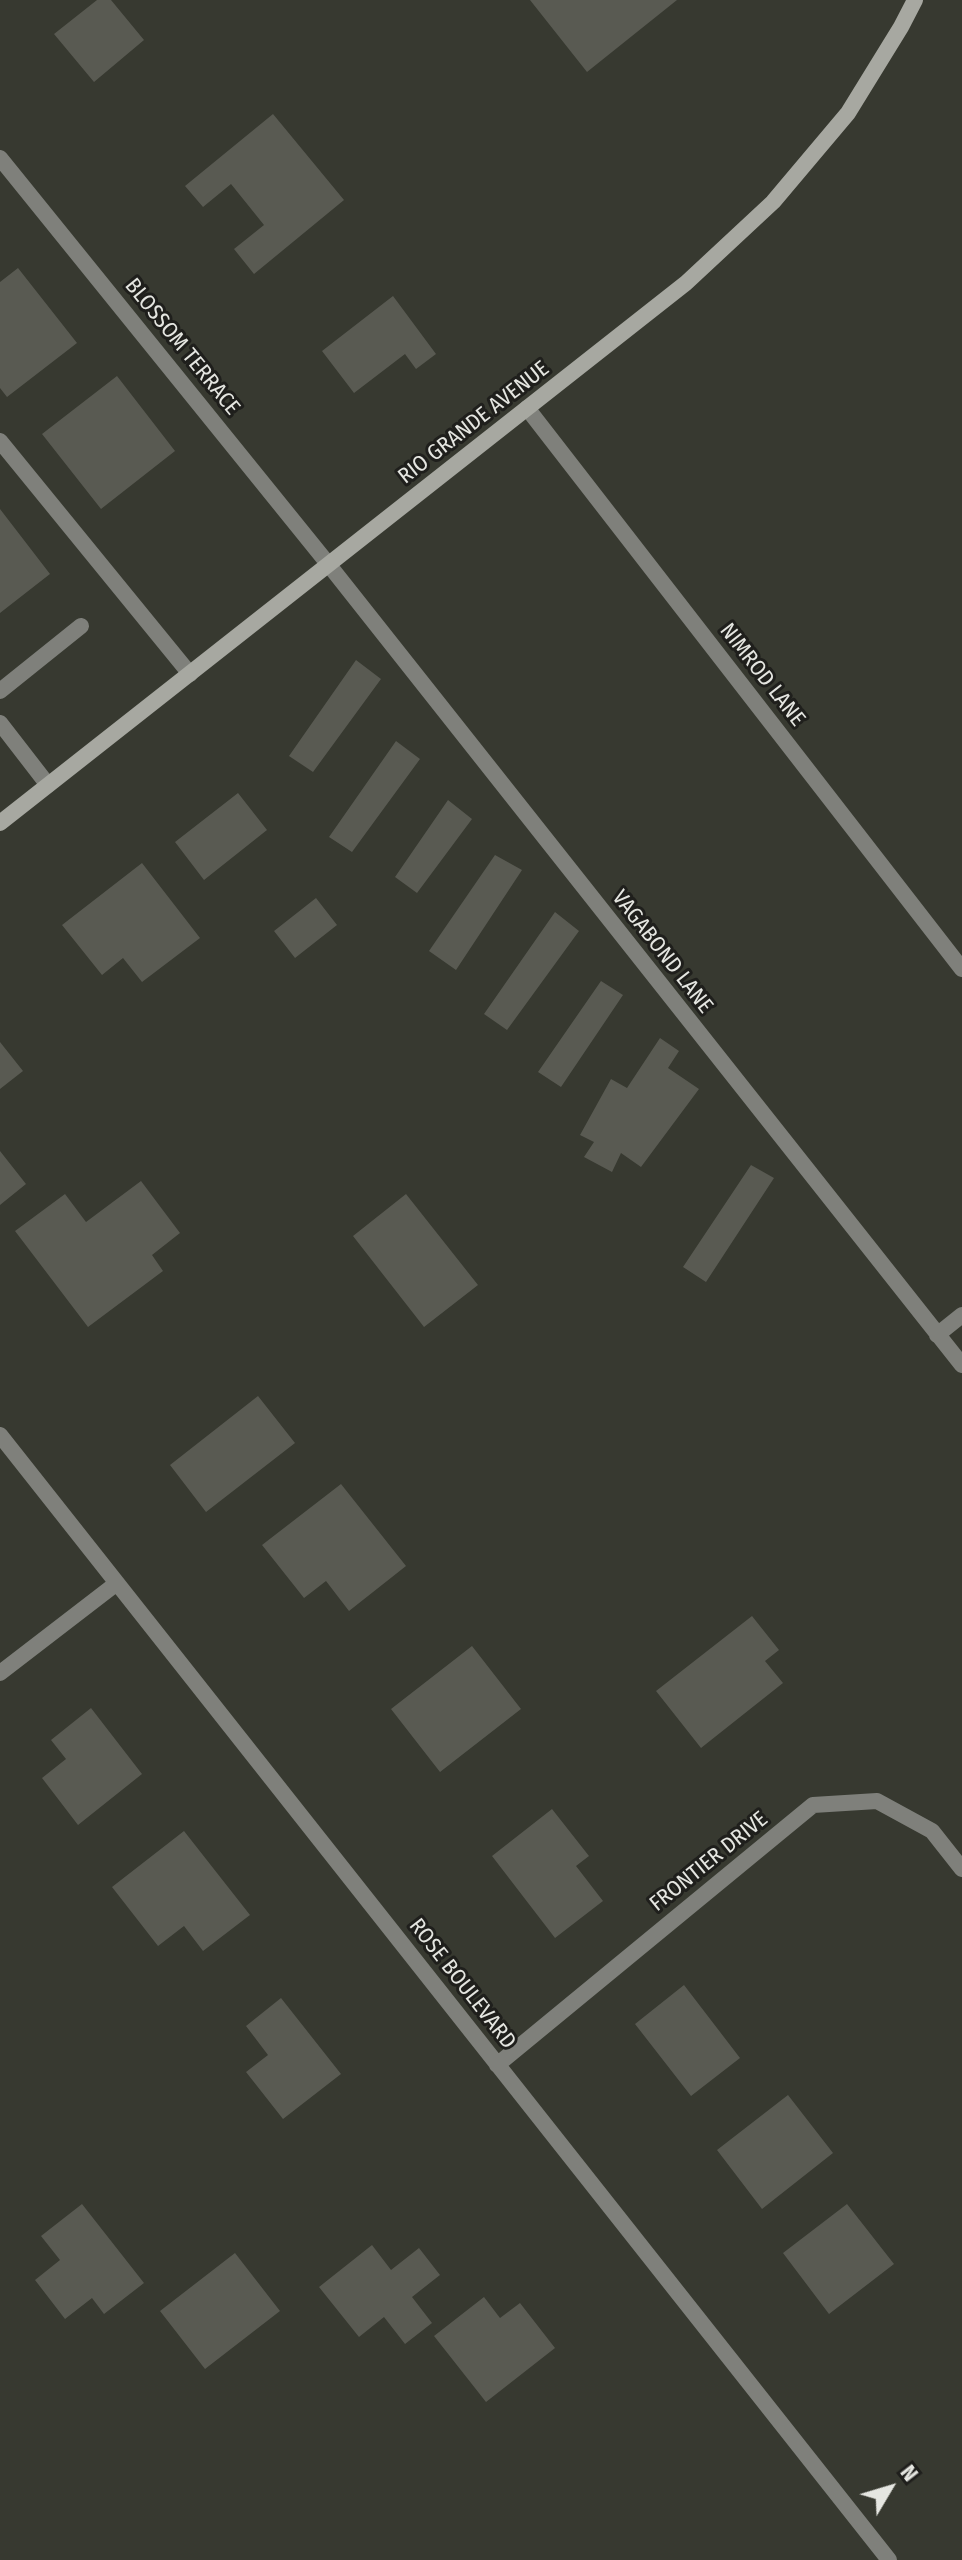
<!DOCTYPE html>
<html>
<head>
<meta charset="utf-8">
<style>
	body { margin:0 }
	#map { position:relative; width:962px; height:2560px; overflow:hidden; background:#373930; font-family:"Fira Sans Condensed",sans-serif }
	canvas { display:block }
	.north { position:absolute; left:850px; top:2448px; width:80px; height:80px; -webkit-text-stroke:6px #1f1f1c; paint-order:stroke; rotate:52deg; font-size:22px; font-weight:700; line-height:32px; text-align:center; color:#e5e6e1 }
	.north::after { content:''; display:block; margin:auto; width:28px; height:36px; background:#e5e6e1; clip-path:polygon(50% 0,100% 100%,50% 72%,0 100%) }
</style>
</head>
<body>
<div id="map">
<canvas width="962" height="2560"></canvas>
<div class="north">N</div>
</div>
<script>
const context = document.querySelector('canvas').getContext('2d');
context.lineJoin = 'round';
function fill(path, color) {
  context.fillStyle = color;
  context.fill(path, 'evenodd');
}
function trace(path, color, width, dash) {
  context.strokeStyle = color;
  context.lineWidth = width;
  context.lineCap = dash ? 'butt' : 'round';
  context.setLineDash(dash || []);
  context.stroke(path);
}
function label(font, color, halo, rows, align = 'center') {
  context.font = font + ' "Fira Sans Condensed",sans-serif';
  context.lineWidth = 6;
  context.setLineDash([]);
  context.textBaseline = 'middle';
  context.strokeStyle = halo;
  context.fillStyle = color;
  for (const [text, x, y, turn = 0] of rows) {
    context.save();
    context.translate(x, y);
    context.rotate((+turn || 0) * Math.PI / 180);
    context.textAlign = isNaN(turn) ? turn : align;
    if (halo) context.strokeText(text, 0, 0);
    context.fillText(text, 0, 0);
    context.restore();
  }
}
const building = new Path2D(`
	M97,0H111L144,40L94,82L54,34Z
	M530,0H677L587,72Z
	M273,114L344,200L254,274L234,249L264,225L231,184L203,207L185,186Z
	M18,268L77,343L7,397L0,388V282Z
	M393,296L436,354L416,369L405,354L354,393L322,351Z
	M117,376L175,451L101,509L42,434Z
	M0,509L50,574L0,613Z
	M356,660L381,679L313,772L289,756Z
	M396,741L420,759L352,852L329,837Z
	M238,793L267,830L204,880L175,842Z
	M448,800L472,819L417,893L395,877Z
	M495,855L522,870L456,970L429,951Z
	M142,863L200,938L142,982L123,958L102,975L62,925Z
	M316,898L337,925L295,958L274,931Z
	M555,912L579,931L507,1030L484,1014Z
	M601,981L623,995L561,1087L538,1072Z
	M660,1038L679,1051L668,1068L699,1089L641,1167L621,1153L612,1172L584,1157L594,1142L580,1135L611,1079L627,1088Z
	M0,1042L23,1071L0,1089Z
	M0,1151L26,1184L0,1205Z
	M751,1165L774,1178L706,1282L683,1267Z
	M141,1181L180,1233L152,1255L163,1271L88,1327L15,1231L65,1194L86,1222Z
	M406,1194L478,1285L424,1327L353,1236Z
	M258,1396L295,1443L206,1512L170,1465Z
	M341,1484L406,1566L349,1611L326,1581L304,1598L262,1545Z
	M752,1616L779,1650L765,1661L783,1683L701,1748L656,1691Z
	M472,1646L521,1709L440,1772L391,1709Z
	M91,1708L142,1774L78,1825L42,1778L66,1759L51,1740Z
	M552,1809L589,1856L576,1866L603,1901L555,1938L492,1856Z
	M184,1831L250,1915L203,1951L184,1926L158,1946L112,1887Z
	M684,1985L740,2058L691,2096L635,2024Z
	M281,1998L341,2074L283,2119L246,2072L268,2055L246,2026Z
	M788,2095L833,2153L762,2209L717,2150Z
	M82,2204L144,2283L104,2314L92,2298L65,2319L35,2280L60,2260L41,2236Z
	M847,2204L894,2264L829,2314L783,2253Z
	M372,2245L391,2270L419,2248L440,2275L412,2297L432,2323L405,2344L384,2317L359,2337L319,2287Z
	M235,2253L280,2311L205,2369L160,2311Z
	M484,2297L500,2318L520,2303L555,2348L486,2402L434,2336Z`);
const lane = new Path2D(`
	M0,441L190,674
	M0,691L81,626
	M0,723L48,785`);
const street = new Path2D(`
	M0,158L329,565L962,1365
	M527,408L962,969
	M937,1335L962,1315
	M0,1435L889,2560
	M0,1673L117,1583
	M497,2065L813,1805L877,1801L932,1831L962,1869`);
const secondary = new Path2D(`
	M0,823L686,283L773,202L848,113L901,27L915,0`);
const streetNames = [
	["BLOSSOM TERRACE",182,347,51],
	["RIO GRANDE AVENUE",474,423,-38],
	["NIMROD LANE",762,675,52],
	["VAGABOND LANE",662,952,52],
	["FRONTIER DRIVE",709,1862,-39],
	["ROSE BOULEVARD",462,1984,52]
];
fill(building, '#595a52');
trace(lane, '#7f807b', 16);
trace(street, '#7f807b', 16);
trace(secondary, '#a7a8a1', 16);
label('22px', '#e5e6e1', '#1f1f1c', streetNames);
</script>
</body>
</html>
